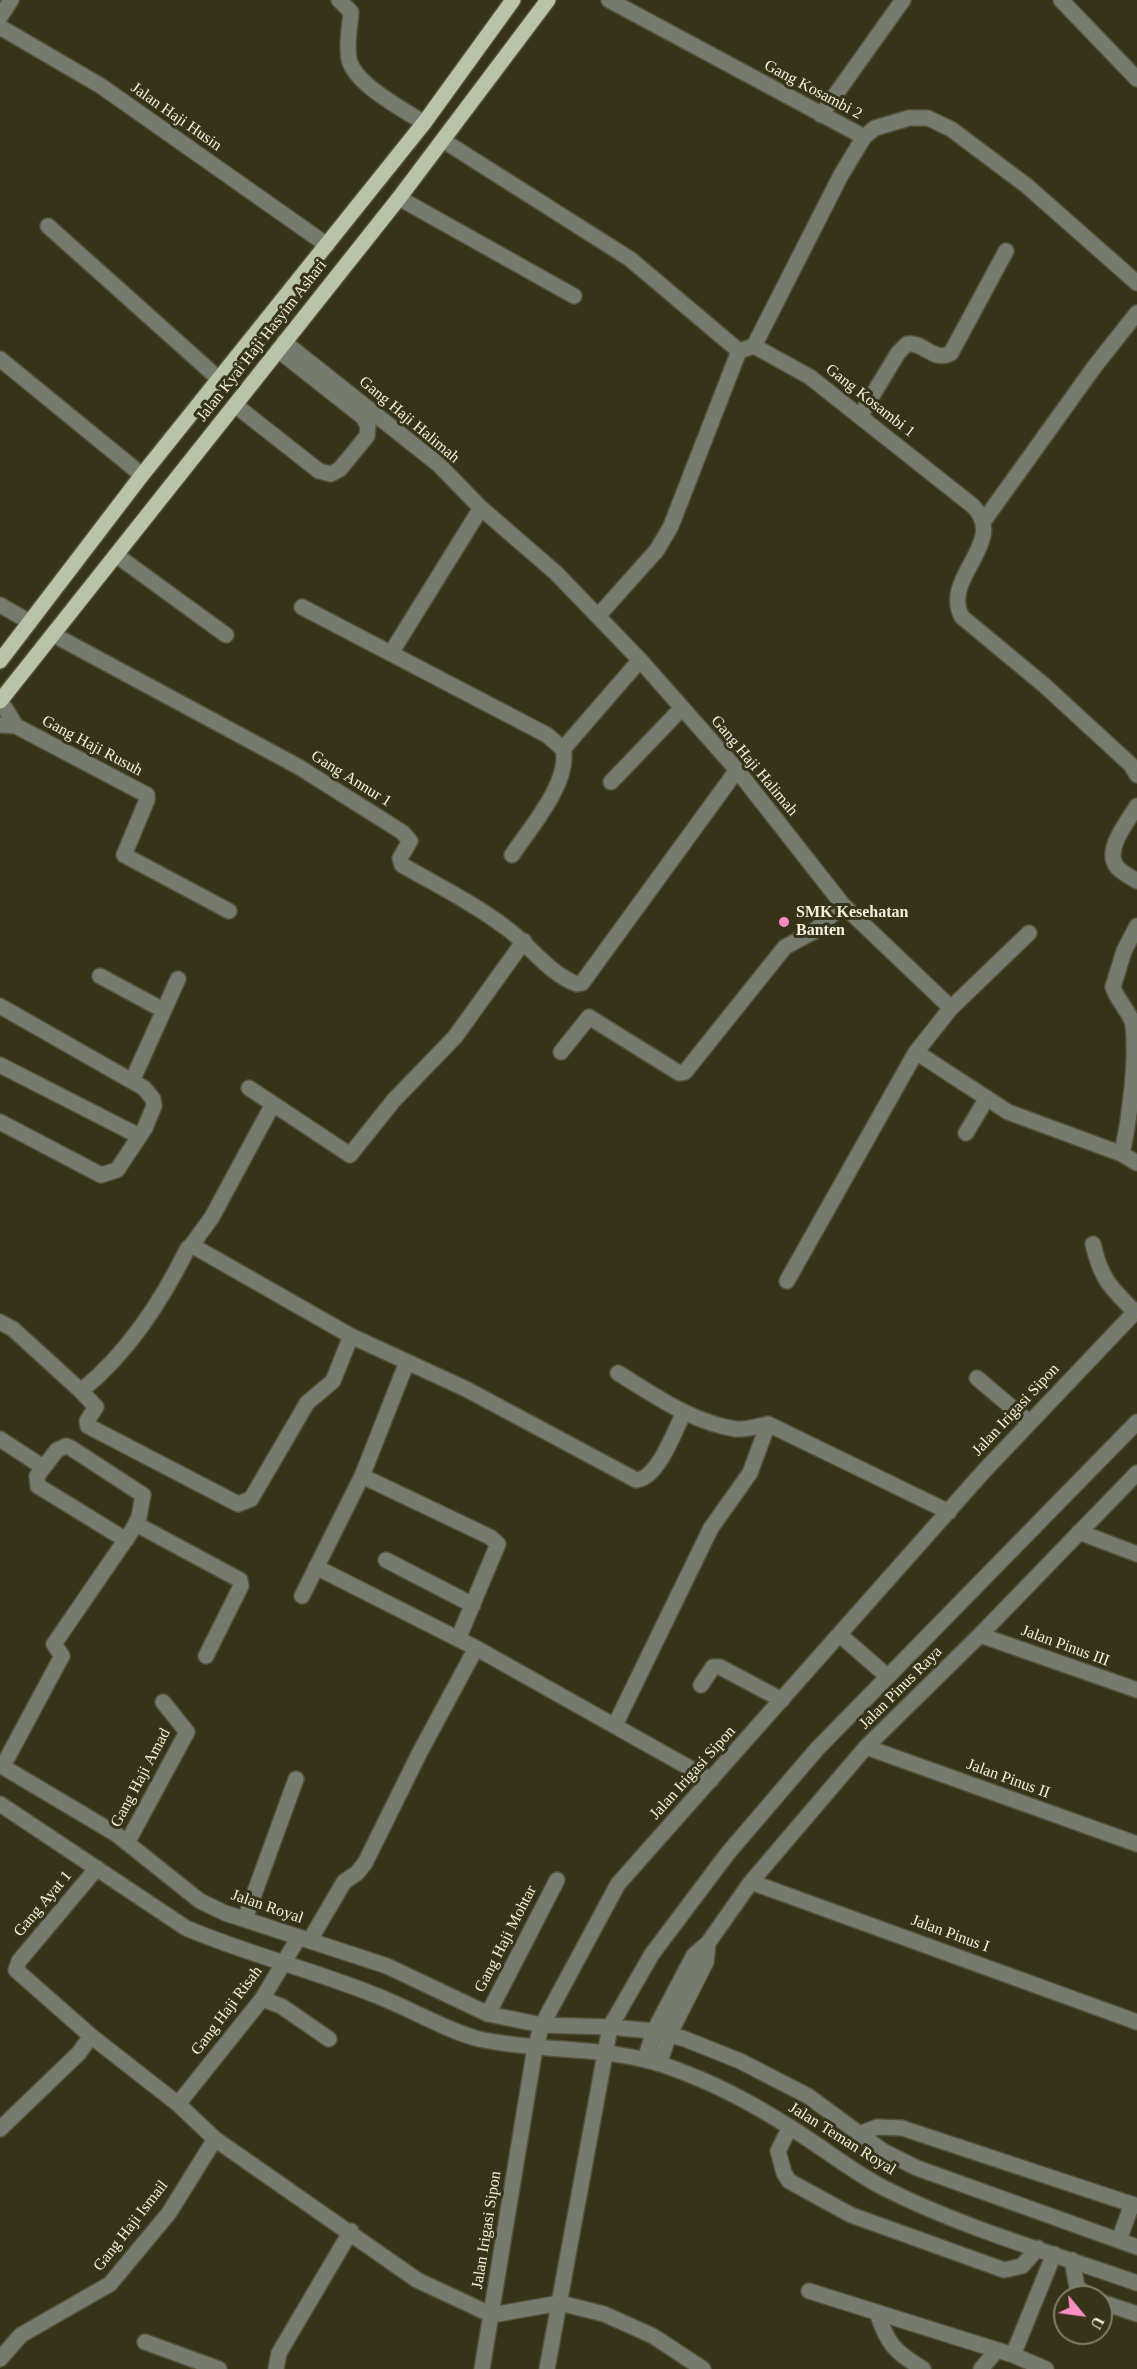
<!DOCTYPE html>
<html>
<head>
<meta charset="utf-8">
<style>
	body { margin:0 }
	#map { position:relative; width:1137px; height:2369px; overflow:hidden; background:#363318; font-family:"Times New Roman",serif }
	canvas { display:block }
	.north { position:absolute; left:1053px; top:2285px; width:60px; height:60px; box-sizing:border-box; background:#363318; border:2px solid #817f68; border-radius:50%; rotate:119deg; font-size:16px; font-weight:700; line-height:24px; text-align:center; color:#f1f0df }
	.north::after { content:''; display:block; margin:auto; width:21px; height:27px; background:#fc8fc2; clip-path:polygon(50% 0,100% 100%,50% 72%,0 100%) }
</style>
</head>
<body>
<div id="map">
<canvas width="1137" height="2369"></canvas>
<div class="north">U</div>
</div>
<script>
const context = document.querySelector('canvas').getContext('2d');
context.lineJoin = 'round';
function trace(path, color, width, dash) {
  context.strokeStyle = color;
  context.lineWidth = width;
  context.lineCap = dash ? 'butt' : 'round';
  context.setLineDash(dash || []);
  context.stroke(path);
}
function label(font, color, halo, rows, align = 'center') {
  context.font = font + ' "Times New Roman",serif';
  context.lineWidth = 6;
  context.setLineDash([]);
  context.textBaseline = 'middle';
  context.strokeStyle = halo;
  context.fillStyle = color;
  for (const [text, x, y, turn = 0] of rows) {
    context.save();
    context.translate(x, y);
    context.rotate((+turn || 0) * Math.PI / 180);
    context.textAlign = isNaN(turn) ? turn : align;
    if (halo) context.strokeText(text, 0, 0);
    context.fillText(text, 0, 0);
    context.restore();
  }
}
const minor = new Path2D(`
	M339,0L351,12C350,27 346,44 349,59C354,84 403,109 424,123
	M609,0L864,137
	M1061,0L1137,79
	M0,17L11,0
	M0,27L101,86L327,245
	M821,115L903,0
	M444,141L630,259L739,351L754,346L810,377L973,506C1009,542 940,578 962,617L1044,685L1131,765L1137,775
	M399,198L574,296
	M48,226L219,379
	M284,342L438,464L481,508L556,573L640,660L737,770L843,905L951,1008L916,1052L787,1281
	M754,346L841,175L864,137L875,128L909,118H928L951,129L1027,186L1137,283
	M0,359L142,475
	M235,405L319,471L331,474L340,469L367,436L368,426L363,417L278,350
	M860,416L898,353L907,344C923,341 934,363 951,353L1006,251
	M983,522L1095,366L1137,313
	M116,555L226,635
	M0,605L30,622
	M302,607L547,735L563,749L640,660
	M598,616L657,550L671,526L739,351
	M54,635L299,767L402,832L410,841L400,858L402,865C437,885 473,903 505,927C529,944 549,974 577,984L582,983L737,770
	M391,653L481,508
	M0,700L16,726
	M0,725L16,726L147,795V800L124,855L229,911
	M611,782L682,708
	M1137,806C1129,820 1103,850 1117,867C1122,873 1131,877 1137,881
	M512,855C530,828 571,781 563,749
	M100,976L163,1010
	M0,1006L144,1088L153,1099L154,1106L145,1128L117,1170L101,1175L0,1122
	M951,1008L1029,933
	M561,1052L589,1017L679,1073L685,1072L785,947L813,932L843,905
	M916,1052L1008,1112L1122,1154L1137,1163
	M0,1065L139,1136
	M132,1081L178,979
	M249,1088L350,1155L394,1100L455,1037L524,941
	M966,1133L987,1098
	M1122,1154C1130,1116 1137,1062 1133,1024C1129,1010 1117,1001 1113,987L1124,951L1137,926
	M1093,1244C1101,1279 1110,1287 1135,1312
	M191,1246L212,1217L273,1104
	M0,1322L13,1329L81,1391C128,1353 161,1302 188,1248L193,1246L351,1336L466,1389L636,1480C658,1479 675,1430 684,1412
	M618,1373C654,1395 693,1423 736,1429C745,1430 758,1426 768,1424L949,1512
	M977,1378L1029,1422
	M81,1391L96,1407L87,1421L88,1426L238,1504L251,1499L307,1403L333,1381L351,1336
	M0,1439L43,1467
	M362,1476L490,1537L498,1544L458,1639
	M136,1524L240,1580L241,1586L206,1656
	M1079,1532L1137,1554
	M386,1560L473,1605
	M316,1567L476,1648L711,1780
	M302,1596L362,1476L407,1362
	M840,1635L887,1676
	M980,1635L1137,1690
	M701,1685L713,1667H720L782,1700
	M615,1725L711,1528L750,1473L768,1424
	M866,1747L1137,1844
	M0,1765L116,1834L200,1901L225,1913L387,1966L488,2014L542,2025L610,2027L654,2031L685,2039L740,2061L808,2096L883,2151L917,2168L1137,2247
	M3,1766L62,1656L54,1644L133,1529L139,1517L143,1495L71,1448L66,1446L57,1450L37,1476L38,1486L126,1540
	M0,1804L186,1928C247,1954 313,1970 375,1995C407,2007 447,2031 479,2039C543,2053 610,2045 672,2068C714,2083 754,2104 791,2128C822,2147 850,2170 882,2187C962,2228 1052,2253 1137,2283
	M127,1843L187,1732L163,1702
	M97,1868L19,1961L16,1970L91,2036L178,2104L215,2139L417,2280L492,2315L560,2303L604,2314L653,2336L703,2369
	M751,1882L1137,2022
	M245,1919L296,1779
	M310,1940L344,1882L357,1873L365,1863L420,1752L476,1648
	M262,1999L281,2006L329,2039
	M488,2014L557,1880
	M645,2059L654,2031L694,1955L708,1943L751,1882L866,1747L980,1635L1137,1473
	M659,2064L669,2035L706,1962L708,1943
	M178,2104L262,1999L299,1937
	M790,2127L778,2151L784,2173L789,2181L851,2215L1004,2270L1022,2266L1038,2248
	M0,2129L79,2053L91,2036
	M860,2134L877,2127L902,2128L1137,2206
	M1119,2240L1132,2204
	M1072,2260L1077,2287L1089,2297
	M809,2291L1013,2355L1046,2369
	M1101,2302L1137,2314
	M877,2312C887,2344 895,2352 923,2369
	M145,2342L219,2369
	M1013,2355L1054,2254
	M0,2359L21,2335L110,2284L169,2213L215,2139
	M276,2369L279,2353L351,2231
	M482,2369L535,2048L542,2025L618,1884L984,1471L1137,1310
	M547,2369L610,2027L652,1954L728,1853L817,1749L1137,1422
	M981,2369L997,2350`);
const major = new Path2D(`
	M0,661L142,475L424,123L513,0
	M0,701L399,198L548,0`);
const markers = [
	[784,922,6,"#fc8fc2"]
];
const streetNames = [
	["Gang Kosambi 2",813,90,28],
	["Jalan Haji Husin",176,117,35],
	["Jalan Kyai Haji Hasyim Ashari",262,341,-52],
	["Gang Kosambi 1",870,401,38],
	["Gang Haji Halimah",409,420,40],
	["Gang Haji Rusuh",92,746,28],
	["Gang Haji Halimah",754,766,50],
	["Gang Annur 1",351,779,32],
	["Jalan Irigasi Sipon",1016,1410,-47],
	["Jalan Pinus III",1065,1646,20],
	["Jalan Pinus Raya",901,1688,-45],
	["Jalan Irigasi Sipon",693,1773,-48],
	["Gang Haji Amad",141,1778,-62],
	["Jalan Pinus II",1008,1779,20],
	["Gang Ayat 1",43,1904,-50],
	["Jalan Royal",267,1907,19],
	["Jalan Pinus I",950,1934,20],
	["Gang Haji Mohtar",506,1939,-63],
	["Gang Haji Risah",227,2011,-53],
	["Jalan Teman Royal",842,2139,32],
	["Gang Haji Ismail",131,2226,-52],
	["Jalan Irigasi Sipon",487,2230,-81]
];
const poiNames = [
	["SMK Kesehatan",796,913],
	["Banten",796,931]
];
trace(minor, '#545138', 18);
trace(major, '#545138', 18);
trace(minor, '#757b6e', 15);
trace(major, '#b8c3a9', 15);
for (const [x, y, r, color] of markers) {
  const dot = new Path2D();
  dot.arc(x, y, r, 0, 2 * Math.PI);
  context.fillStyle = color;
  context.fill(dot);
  trace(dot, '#363318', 2);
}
label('16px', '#f1f0df', '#363318', streetNames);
label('bold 16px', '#f1f0df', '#363318', poiNames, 'left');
</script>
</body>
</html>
